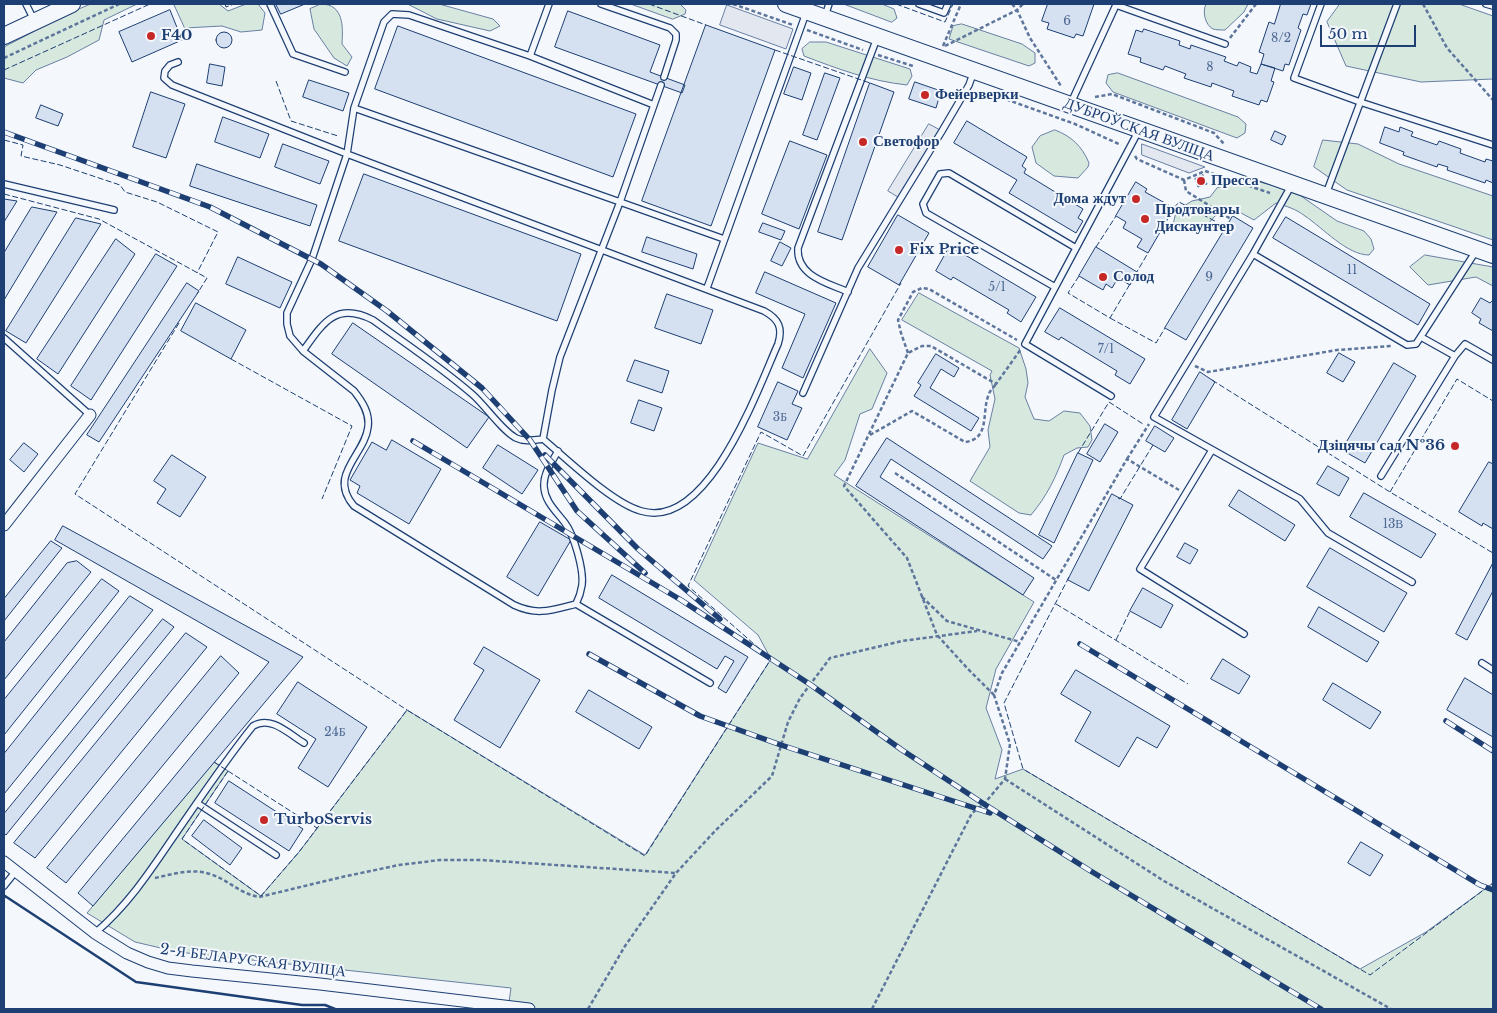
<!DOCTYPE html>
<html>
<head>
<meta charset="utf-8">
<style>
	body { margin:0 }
	#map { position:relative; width:1497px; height:1013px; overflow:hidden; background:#f4f7fb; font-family:"Libre Baskerville",serif }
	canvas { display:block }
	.frame { position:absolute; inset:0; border:5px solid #1d3f73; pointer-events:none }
	.scale { position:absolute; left:1320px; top:25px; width:96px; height:22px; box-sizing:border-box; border:2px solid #1d3f73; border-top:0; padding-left:6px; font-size:15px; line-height:18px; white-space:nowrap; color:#1d3f73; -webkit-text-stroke:4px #f4f7fb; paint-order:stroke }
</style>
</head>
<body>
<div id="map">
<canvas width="1497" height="1013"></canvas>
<div class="frame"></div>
<div class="scale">50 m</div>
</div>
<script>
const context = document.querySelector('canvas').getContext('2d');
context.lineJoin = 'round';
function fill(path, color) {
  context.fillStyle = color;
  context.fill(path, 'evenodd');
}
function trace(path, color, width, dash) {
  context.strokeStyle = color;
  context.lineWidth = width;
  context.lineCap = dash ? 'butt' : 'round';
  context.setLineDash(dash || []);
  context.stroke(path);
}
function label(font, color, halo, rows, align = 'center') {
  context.font = font + ' "Libre Baskerville",serif';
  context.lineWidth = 4;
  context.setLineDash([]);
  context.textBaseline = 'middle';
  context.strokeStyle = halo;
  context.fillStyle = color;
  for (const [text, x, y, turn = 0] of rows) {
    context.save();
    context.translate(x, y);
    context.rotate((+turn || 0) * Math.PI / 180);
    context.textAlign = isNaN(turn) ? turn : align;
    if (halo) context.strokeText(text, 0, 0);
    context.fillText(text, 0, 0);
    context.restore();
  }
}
const green = new Path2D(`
	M91,4H137L104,20L99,40L67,57L36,70L23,83L4,78V47L67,14Z
	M174,4H219L228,11L246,4H258L265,13L262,30L241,32L222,26L185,28Z
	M321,4C344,4 343,27 342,44L352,57L347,66L334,58L314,29L310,9Z
	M408,4H439L493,19L500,26L490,31L437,19Z
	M631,4H680L686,10L685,14L673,19Z
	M844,4H882L894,9L897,18L892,22Z
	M1206,4H1248L1244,12L1225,30C1222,30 1216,30 1213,29C1205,25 1202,11 1206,4Z
	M1340,4H1459L1493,16V79L1421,82L1346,66L1327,22Z
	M962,24L1022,44L1035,53V63L1029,66L949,39L953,26Z
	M810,42H826L910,69L912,76L907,85C870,81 838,69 804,56L802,49Z
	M1118,73L1238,117L1246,124L1245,133L1237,138L1113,92L1106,83L1108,75Z
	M1055,130C1071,136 1082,146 1089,163L1088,167L1078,178L1054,176L1036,163L1032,147L1040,136Z
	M1323,140L1358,144L1399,164L1493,196V240L1347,190L1314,167Z
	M1248,179L1271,185L1301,196L1337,221L1364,231L1371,239L1374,249L1369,255C1347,255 1323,228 1305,216C1296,209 1286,206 1276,203L1254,220L1230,207L1215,216L1208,224L1192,232L1177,230L1173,225L1175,216L1179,209L1192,201L1210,197L1217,188Z
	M1425,255L1493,267V286L1476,277L1428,285L1410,267Z
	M919,293L1019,348L1026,369L1028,383L1025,397L1034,419L1049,421L1064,411L1080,413L1090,426L1092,440L1088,447L1077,448L1064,455C1056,477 1047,496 1031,515L1019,513L970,481L990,447L988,430L995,399L990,375L992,371L902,320Z
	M870,349L887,373L872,409L860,414L845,460L834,475L1034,602L996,669L986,708L1002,750L995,779L1023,769L1360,969L1426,932L1493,883V1009H508L511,988L178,952L135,942L87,913L214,762L228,771L182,839L261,896L299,852L407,710L645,855L771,659L758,635L694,580L758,443L807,459Z`);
const parking = new Path2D(`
	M727,5L793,29L786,49L720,25Z
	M929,124L942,131L901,199L888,191Z
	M1142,144L1205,167L1189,173L1142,155Z`);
const building = new Path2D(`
	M276,4H305L281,14Z
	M1048,4H1094L1083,36L1076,34L1074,38L1047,29L1049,23L1042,21Z
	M1281,4H1311L1307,15L1303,14L1298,28L1301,30L1289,65L1285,64L1283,71L1261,64L1264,54L1259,52L1269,22L1274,24Z
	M170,10L182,40L132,62L119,32Z
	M568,11L660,45L650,72L685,85L682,93L555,47Z
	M706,25L775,50L711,226L642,201Z
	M398,26L636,114L613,177L375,89Z
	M1144,29L1180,41L1179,45L1190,49L1191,45L1226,57L1224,61L1237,66L1239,62L1251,67L1250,72L1257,74L1261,64L1275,68L1271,81L1274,82L1267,102L1261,100L1259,105L1232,96L1234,91L1212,83L1211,87L1184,78L1186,74L1165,66L1163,70L1140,62L1141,58L1128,54L1136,30L1142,32Z
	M216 40a8 8 0 1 1 16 0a8 8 0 1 1-16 0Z
	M210,64L225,67L222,86L207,83Z
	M794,67L811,73L802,100L784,94Z
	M825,73L840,78L817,140L803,135Z
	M309,80L349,93L343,111L303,97Z
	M915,82L941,91L936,108L909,99Z
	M870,83L894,92L842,240L818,232Z
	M151,92L185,104L166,158L133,147Z
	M41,105L63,114L58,126L36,118Z
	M223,117L269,134L260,158L215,142Z
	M967,121L1027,157L1022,166L1026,169L1024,173L1083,209L1078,218L1083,221L1076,233L1009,193L1017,180L954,143Z
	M1385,127L1399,132L1400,127L1413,132L1411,136L1437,145L1439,141L1461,149L1460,153L1485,162L1486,159L1493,161V183L1486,180L1485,183L1447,170L1448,167L1438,164L1437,167L1403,155L1404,152L1380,143Z
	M1275,131L1286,136L1282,145L1271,140Z
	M790,141L827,155L799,229L762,214Z
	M283,144L329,161L320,184L275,167Z
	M197,164L317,205L310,226L190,186Z
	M364,174L581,254L557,321L339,241Z
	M1203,175L1207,184L1198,187L1195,179Z
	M1136,182L1147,189L1145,192L1174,208L1148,253L1137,247L1142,239L1123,228L1126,222L1116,216Z
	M4,199L17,201L4,222Z
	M32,207L57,212L4,300V253Z
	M898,215L929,233L899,285L868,267Z
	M1233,216L1253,228L1186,340L1165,328Z
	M1286,217L1430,304L1418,325L1273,238Z
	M76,218L101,224L26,343L6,331Z
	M763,223L785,231L781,240L759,232Z
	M647,237L697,254L693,269L642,252Z
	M116,239L135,254L58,374L37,359Z
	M780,242L791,248L782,266L771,261Z
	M950,246L1036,297L1021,322L1007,313L1009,310L953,277L951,280L936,271Z
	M1096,247L1137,272L1130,285L1118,278L1112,288L1106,284L1103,290L1079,276Z
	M156,254L177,266L91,400L71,386Z
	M238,257L292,282L280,308L226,284Z
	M765,272L836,303L803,378L782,368L805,314L756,293Z
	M187,283L199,291L99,442L87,435Z
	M667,294L713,310L701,344L655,328Z
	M1481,298L1490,303L1492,301L1493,302V331L1479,323L1481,319L1472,313Z
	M196,303L246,330L231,359L181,331Z
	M1060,308L1145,359L1130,384L1115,375L1117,371L1061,337L1059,340L1045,332Z
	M353,323L489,417L467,448L332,354Z
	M1339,353L1355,362L1343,382L1327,373Z
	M936,354L959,368L954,377L941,369L930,388L979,418L971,431L914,396L921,385L918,383Z
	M635,360L669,371L662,393L627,381Z
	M1394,363L1416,376L1365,463L1342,450Z
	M1200,372L1215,382L1187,429L1172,420Z
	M778,382L798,391L792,404L802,408L787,440L758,427Z
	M639,400L662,408L654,431L631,423Z
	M1105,424L1118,432L1100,462L1087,454Z
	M1155,426L1174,438L1165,452L1146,441Z
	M887,438L1052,546L1043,559L891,459L880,477L1034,578L1023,595L856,486Z
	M392,440L441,469L409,524L357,493L360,486L350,480L372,442L386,450Z
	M24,443L38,454L24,472L10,460Z
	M498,445L538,470L522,494L483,468Z
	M1078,453L1093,460L1054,543L1039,535Z
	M172,455L206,477L180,517L157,503L166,489L154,481Z
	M1489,462L1493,464V529L1483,523L1482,526L1459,512Z
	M1328,466L1349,478L1339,496L1317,484Z
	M1239,490L1295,525L1285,541L1229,506Z
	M1364,493L1436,534L1421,558L1350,517Z
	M1112,494L1133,505L1089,591L1068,580Z
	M540,522L571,540L538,596L507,577Z
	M63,526L303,657L93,906L78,893L269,662L55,540Z
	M51,541L62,548L4,621V599Z
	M1185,543L1198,550L1190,564L1177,557Z
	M1330,548L1407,593L1384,632L1307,587Z
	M77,561L91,572L4,680V642L67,563Z
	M1493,563V591L1467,640L1456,634Z
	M612,575L748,657L726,693L718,688L734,661L725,656L717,669L599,598Z
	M102,579L119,591L4,735V700Z
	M1143,588L1173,605L1161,628L1130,611Z
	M130,596L153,610L4,794V754Z
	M1319,607L1379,642L1367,662L1308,627Z
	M163,619L174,627L6,835L4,833V814Z
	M186,633L207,647L35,858L14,843Z
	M484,647L540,680L500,748L454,720L484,670L474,664Z
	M221,656L239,673L66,883L47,868Z
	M1223,659L1250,676L1239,694L1211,679Z
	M1076,670L1170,726L1157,748L1137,737L1119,767L1075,741L1091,712L1061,694Z
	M1465,678L1493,695V737L1447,710Z
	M298,682L367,727L328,787L298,768L316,739L277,714Z
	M1333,683L1381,712L1370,729L1323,700Z
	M589,690L652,727L639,749L576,712Z
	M229,781L303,829L289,851L215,803Z
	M204,820L242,848L230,865L192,836Z
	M1361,842L1383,855L1370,876L1348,863Z`);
const path = new Path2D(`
	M733,4L793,25
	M1012,4L1017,10L1030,38L1061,86
	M1423,4L1447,48L1493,100
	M807,30L863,50
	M1230,38L1256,4
	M943,46L961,4
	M945,46L1017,10L1023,4
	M878,55L913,66
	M4,58L119,4
	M994,95L1075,124L1121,145
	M1095,97L1112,94L1141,105L1214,133L1224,144
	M1135,156L1137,159L1184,180L1205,171L1270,193
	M1184,180L1186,191L1231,219
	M908,353L901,333L898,320L913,292L922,288L929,289L1017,340
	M1195,366L1208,372L1337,350L1391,346
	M870,435L912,411L965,442C991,439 981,411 989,394C990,390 994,387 996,384
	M1127,459L1149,424
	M895,473L1056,580
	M922,597L947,621L1020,642
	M994,695L968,669L937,635L907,558L844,486L908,353L922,346H931L996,384L1021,349
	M1005,779L1164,881L1391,1009
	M155,878C173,874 192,868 210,874C229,880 238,893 259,897L342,877L399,865L440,860H481L676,873
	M588,1009L625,946L676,873L716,830L772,776L788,722L800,698L830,658L902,641L977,631
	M872,1009L972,813L984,804L1005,779L1010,744L994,695L1002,673L1127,459L1179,490`);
const service = new Path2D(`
	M26,4L34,20
	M270,4L293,54L345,72
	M601,4L670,28L676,34V40L664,77
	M919,4L944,13L948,4
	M1321,4L1294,78L1360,102L1493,145
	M1486,4L1493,6
	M825,16L829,4
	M530,56L549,4
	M178,62L170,65L165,71L164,78L172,85L347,154L764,311C779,319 783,328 778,344C757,391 708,531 641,511C612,503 567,459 543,439
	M661,85L620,202L354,108L347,154L312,259L287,313V324L290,336L303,351C323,323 336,301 373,320C406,344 441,367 472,394C485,405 502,431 516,438C524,442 534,440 543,439L552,390L560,357L620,202L724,239
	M1071,103L1116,5L1225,44
	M354,108L384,22L392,14L409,15L530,56L654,105
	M4,184L114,210
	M1291,186L1253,254L1154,417L1300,499L1328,533L1412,582
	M1326,194L1397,4
	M1253,254L1407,345L1416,344L1476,251
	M1055,287L926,213L923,204L940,174L949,173L1076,248
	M707,288L806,13
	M848,292C828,283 796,276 798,248L877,38
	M1421,337L1455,356L1465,344L1493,360
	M4,338L90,415
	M303,351L354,391C362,401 370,413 368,427C365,455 327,475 354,506L514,605C538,616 552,610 576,604
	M803,393L858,268L942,131L969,85L974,71
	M1111,396L1025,344L1138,132
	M1212,450L1140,569L1244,634
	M558,451C552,462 543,473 544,487C545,502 556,511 565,523C574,535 584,570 582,585C581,592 579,598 576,604L710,683
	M1381,476L1455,356
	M1482,663L1493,670
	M197,803L276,855
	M4,886L16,871
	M95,933C127,906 149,873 172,839C199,800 224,762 253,726C271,715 289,734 304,743`);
const minor = new Path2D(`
	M4,525L90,415
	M4,862L95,933L127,953L148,962L168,968L192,971L320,984L529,1009`);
const secondary = new Path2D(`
	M786,4L1493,255
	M4,36L72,4`);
const rail = new Path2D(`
	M4,132L210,207L321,264L387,311L482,388L530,440L577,511L645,573
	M413,441L681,600L811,685L902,750L984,804L1089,870L1321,1009
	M545,455L638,549L720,619
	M1080,644L1480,885L1493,890
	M589,654L700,716L781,745L990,813
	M1446,721L1493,751`);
const fence = new Path2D(`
	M225,4L226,7L234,4
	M649,4L706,25
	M896,4L945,22L953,4
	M775,50L870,83
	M4,70L150,4
	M276,81L291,121L338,136
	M4,140L23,145L21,156L60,165L120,185L125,192L157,202L218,232L197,273
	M4,194L99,219L207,278L197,294
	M1174,208L1179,202L1226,227
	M1096,247L1116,216
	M1135,275L1148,253
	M1079,276L1068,293L1110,318L1130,284
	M1110,318L1156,343L1165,328
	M179,323L75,494L407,710
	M231,359L352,426L322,499
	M1212,380L1390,492L1493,553
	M1078,453L1109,402L1143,424
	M1390,492L1457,379L1493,401
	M1118,498L1120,499L1153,445L1151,444
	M1069,577L1004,703L1023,769L1370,975L1493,883
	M1056,604L1188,684
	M1116,640L1130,611
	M214,762L228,771L182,839L261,896L299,852L407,710L645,856L771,659L688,586L761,432L803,456L901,283
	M228,771L317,828`);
const wall = new Path2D(`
	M4,898L5,896L136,982L302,1005H325L335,1009`);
const markers = [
	[151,36,5,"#c62828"],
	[925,95,5,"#c62828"],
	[863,142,5,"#c62828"],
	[1201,181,5,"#c62828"],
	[1136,199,5,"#c62828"],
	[1145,219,5,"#c62828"],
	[899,250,5,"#c62828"],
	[1103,277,5,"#c62828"],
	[1455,446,5,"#c62828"],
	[264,820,5,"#c62828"]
];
const numberNames = [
	["6",1067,22],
	["8/2",1281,39],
	["8",1210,68],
	["11",1352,271],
	["9",1209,278],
	["5/1",997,288],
	["7/1",1106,350],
	["3Б",780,418],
	["13В",1393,525],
	["24Б",335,733]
];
const poiNames = [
	["F40",161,36],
	["Фейерверки",935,95],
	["Светофор",873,142],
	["Пресса",1211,181],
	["Дома ждут",1126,199,"right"],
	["Продтовары",1155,210],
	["Дискаунтер",1155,227],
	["Fix Price",909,250],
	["Солод",1113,277],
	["Дзіцячы сад №36",1445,446,"right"],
	["TurboServis",274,820]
];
const streetNames = [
	["ДУБРОЎСКАЯ ВУЛІЦА",1139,130,20],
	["2-Я БЕЛАРУСКАЯ ВУЛІЦА",253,961,7]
];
fill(green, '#d7e8df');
trace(green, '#687fa3', 1);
fill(parking, '#e3e8f0');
trace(parking, '#687fa3', 1);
fill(building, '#d5e0f0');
trace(building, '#1d3f73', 1);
trace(service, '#1d3f73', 8);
trace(minor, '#1d3f73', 13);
trace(secondary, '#1d3f73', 18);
trace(path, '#5e769c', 2.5, [4, 2.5]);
trace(service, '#f4f7fb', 5.5);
trace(minor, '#f4f7fb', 11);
trace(secondary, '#f4f7fb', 16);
trace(rail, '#1d3f73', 5.5);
trace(rail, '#f4f7fb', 4, [11]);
trace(fence, '#1d3f73', 1, [6, 2.5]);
trace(wall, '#1d3f73', 2.5);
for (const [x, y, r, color] of markers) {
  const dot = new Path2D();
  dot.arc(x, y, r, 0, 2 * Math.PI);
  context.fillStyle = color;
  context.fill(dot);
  trace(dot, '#f4f7fb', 2);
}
label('12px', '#4b6792', null, numberNames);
label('bold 15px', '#1d3f73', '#f4f7fb', poiNames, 'left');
label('15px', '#1d3f73', '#f4f7fb', streetNames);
</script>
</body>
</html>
